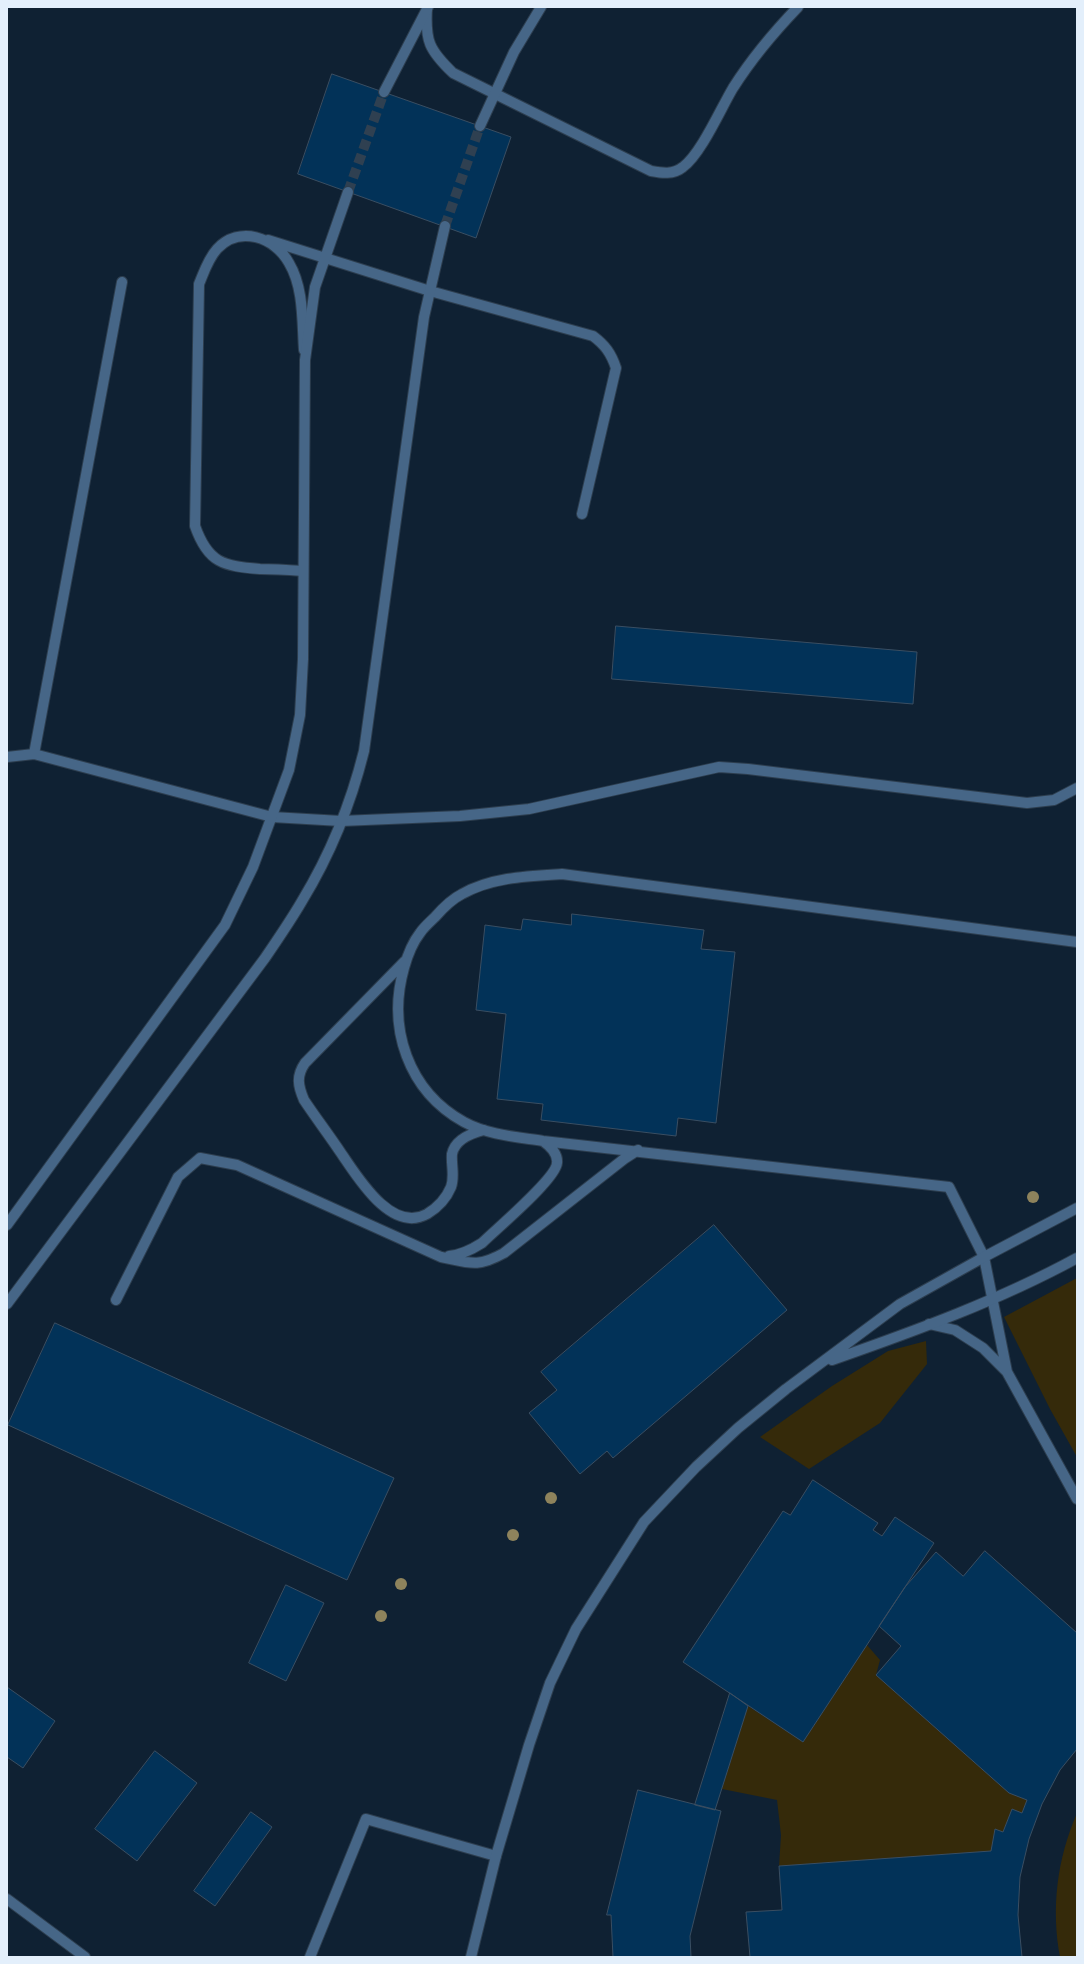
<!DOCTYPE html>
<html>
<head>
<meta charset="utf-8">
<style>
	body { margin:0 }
	#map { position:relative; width:1084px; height:1964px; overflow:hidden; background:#0f2133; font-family:"DM Sans",sans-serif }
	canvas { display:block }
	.frame { position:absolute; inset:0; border:8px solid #e3effb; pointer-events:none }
</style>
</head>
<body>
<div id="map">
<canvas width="1084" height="1964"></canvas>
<div class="frame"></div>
</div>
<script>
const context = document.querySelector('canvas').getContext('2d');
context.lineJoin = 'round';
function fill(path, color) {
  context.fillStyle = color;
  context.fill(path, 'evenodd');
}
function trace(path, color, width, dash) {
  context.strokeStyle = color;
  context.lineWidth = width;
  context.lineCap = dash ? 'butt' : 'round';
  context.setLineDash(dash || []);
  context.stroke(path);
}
const green = new Path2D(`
	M1077,1278V1457L1050,1409L1004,1317Z
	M926,1341L927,1364L880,1423L809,1469L760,1437L832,1386L888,1351Z
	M867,1645L880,1660L876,1675L1009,1793L1027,1800L1022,1813L1012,1809L1003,1832L995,1829L991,1851L779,1866L781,1835L777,1800L722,1789L748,1706L803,1742Z
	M1077,1813V1957H1060C1051,1908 1057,1859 1077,1813Z`);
const building = new Path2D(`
	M332,74L511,137L476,238L298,174Z
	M616,626L917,652L913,704L612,679Z
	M572,914L704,930L701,949L735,952L716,1123L678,1118L676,1136L541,1120L543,1104L497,1099L506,1014L476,1010L485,925L521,930L523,919L571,925Z
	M714,1225L787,1310L613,1458L607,1451L580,1474L529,1413L557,1390L541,1372Z
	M55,1323L394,1478L347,1580L8,1425Z
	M813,1480L878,1523L873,1530L882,1536L895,1517L934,1543L803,1742L683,1662L783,1511L790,1515Z
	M985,1551L1077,1633V1749L1060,1770L1042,1804L1029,1839L1020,1877L1018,1915L1022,1957H750L746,1912L782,1910L779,1866L991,1851L995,1829L1003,1832L1012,1809L1022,1813L1027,1800L1009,1793L876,1675L901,1646L879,1626L905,1587L936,1552L963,1576Z
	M286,1585L324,1603L286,1681L249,1663Z
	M7,1687L55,1721L23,1768L7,1757Z
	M730,1693L748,1706L715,1810L695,1805Z
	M155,1751L197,1783L137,1861L95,1829Z
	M638,1790L721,1811L690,1936L691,1957H613L611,1915H607Z
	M251,1812L272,1827L215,1906L194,1891Z`);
const minorTunnel = new Path2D(`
	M348,192L384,92
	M445,226L480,126`);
const service = new Path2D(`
	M427,8C425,41 429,50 453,73L651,171C662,173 673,175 683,167C701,154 721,108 733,88C752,58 774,32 798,7
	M268,240L430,291L593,336C605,345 611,353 616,368L582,514
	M303,571C289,570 274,569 260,569C223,566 208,563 195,526L199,284C204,272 208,259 217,249C239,225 275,237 289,263C304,288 302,322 304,350
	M34,754L122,282
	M7,757L34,754L272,817L341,821L460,816L529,809L719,767L748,769L1027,803L1054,800L1077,788
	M1077,942L562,874C529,876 492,877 462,894C452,899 442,909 435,917C430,922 424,927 420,933C413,942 407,957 404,968C387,1028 408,1091 464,1122C488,1135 517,1137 543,1141L949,1187L984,1257L1007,1372L1077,1499
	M405,961L305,1063C296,1076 298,1086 304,1100C316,1118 329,1135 341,1153C357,1176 391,1234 427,1214C437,1208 446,1199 451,1187C455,1176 451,1165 452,1154C455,1139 472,1133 484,1130
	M449,1256C461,1255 471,1250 482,1243C495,1230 556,1179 557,1163C558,1154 550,1146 543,1141
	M116,1300L178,1177L200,1158L237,1165L441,1257C470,1263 477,1268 504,1253L624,1159L638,1150
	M929,1324L955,1330L983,1348L1007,1372
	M7,1899L85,1957
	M310,1957L366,1819L496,1856`);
const minor = new Path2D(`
	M384,92L428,7
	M480,126L514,52L541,7
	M7,1225L225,925L253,867L289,770L300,715L303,659L305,360L315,287L348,192
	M7,1304L265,958C278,939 291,920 302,901C330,855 351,803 364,751L424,317L445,226
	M832,1360C915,1331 1000,1300 1077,1258
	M471,1957L496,1856L529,1745L550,1683L576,1629L644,1522L696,1467L738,1428L786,1389L900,1304L984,1257L1077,1208`);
const trees = [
	[1033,1197],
	[551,1498],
	[513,1535],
	[401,1584],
	[381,1616]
];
fill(green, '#352a0a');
fill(building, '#023258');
trace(building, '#3a4e62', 1);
trace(minorTunnel, '#2f4051', 10, [10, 5]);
trace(service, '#2d3e4f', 12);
trace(minor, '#2d3e4f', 12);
trace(service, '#466687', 10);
trace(minor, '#466687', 10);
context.fillStyle = '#8e835c';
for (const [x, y] of trees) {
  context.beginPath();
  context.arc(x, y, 6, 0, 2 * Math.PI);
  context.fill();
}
</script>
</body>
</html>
